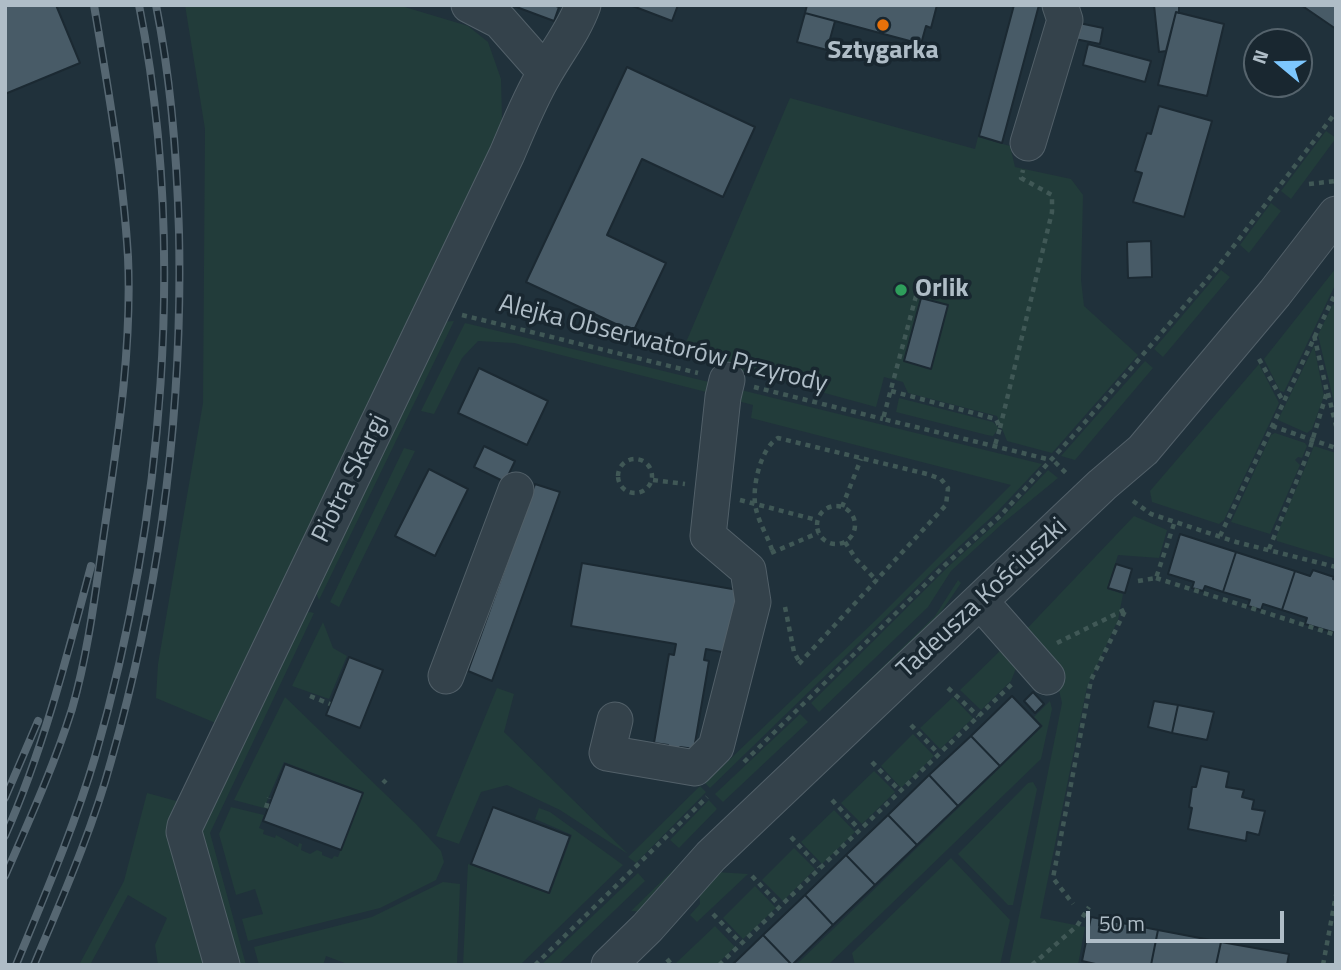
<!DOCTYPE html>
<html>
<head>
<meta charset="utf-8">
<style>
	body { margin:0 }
	#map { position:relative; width:1341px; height:970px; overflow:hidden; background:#20313b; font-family:"Titillium Web",sans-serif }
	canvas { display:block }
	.frame { position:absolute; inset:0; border:7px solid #afbdc7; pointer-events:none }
	.north { position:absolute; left:1243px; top:28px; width:70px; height:70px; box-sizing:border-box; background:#192730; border:2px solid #55636c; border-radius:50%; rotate:289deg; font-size:19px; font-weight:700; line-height:28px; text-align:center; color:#afbdc7 }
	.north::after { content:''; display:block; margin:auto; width:24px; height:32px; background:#7dc7fe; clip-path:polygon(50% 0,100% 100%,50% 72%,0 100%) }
	.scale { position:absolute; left:1086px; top:911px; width:198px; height:32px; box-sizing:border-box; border:4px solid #afbdc7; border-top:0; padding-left:9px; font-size:21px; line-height:24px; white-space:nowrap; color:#afbdc7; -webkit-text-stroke:5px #192730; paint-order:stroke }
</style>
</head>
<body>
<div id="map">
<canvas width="1341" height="970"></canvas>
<div class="frame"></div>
<div class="north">N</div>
<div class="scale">50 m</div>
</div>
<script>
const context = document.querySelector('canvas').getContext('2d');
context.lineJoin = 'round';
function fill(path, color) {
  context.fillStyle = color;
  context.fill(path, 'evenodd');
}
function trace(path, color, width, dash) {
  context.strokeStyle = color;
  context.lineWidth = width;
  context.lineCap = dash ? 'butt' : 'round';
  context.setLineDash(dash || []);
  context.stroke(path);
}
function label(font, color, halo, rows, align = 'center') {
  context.font = font + ' "Titillium Web",sans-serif';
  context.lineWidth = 7;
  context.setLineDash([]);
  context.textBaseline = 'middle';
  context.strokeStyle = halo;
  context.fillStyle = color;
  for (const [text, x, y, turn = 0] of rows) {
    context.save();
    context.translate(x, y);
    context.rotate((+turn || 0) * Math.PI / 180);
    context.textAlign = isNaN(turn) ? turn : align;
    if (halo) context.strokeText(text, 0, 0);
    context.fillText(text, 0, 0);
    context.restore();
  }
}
const green = new Path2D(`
	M185,5H398L468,26L488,42L501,79L502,118L496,140L218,724L156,698L158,664L203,403L205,129Z
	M790,98L975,149L978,137L1010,146L1015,167L1071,179L1083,195L1081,280L1084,306L1138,355L1052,453L1007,441L997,416L908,393L903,382L884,377L876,407L681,354Z
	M1326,131L1336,138L1291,199L1281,191Z
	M1271,203L1281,211L1249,253L1240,245Z
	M1336,268V283L1284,392L1280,391L1264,359Z
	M1221,270L1230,277L1163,357L1154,349Z
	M1333,304L1336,307V411L1318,335Z
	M454,321L319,600L315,590L441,322Z
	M465,323L713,383L710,393L514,343L478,341L462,358L434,414L421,411Z
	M1314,346L1324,396L1312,429L1307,433L1278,420Z
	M1145,361L1153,368L1075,460L1061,456Z
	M1259,364L1279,403L1224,520L1219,524L1152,502L1150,491Z
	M737,389L1042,464L997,512L940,564L710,788L705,783L879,617L1011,485L751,418L753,405L734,400Z
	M899,398L993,422L999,428L993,436L987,435L896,412Z
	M1275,433L1305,443L1307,446L1302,458L1298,457L1295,460L1300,465L1270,534L1231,522L1271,435Z
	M1314,446L1336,453V559L1277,541L1276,537Z
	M404,448L415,451L339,607L330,602Z
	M1048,470L1058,478L1003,523L951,571L928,607L819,712L811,703L950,565L1001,519Z
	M1134,516L1167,530L1159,558L1118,555L1107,589L1123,594L1118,620L1087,687L1040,918L1085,927L1078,965H1009L1062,703L1056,677L1020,636Z
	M958,580L961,583L935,621L643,912L631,911L935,616Z
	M310,612L314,613L210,833L246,965H238L201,828L303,613Z
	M323,622L333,648L347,656L329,699L292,686Z
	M1006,645L1020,658L1011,681L981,710L960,690Z
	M497,688L514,694L504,732L628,854L560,810L507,785L481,792L459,844L436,836Z
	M285,697L416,824L441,851L444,862L436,880L380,908L248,941L242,919L263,914L255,889L236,895L219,834L231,807L264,815L259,828L264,830L263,834L275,838L276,835L298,847L299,843L302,844L301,850L310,854L317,850L322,852V855L332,859L334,856L338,857L363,792L284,762L264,808L234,800Z
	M953,697L973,718L940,749L920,728Z
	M1050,701L1052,709L1041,759L828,965H796L1043,726L1034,717Z
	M800,714L808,722L723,802L715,794Z
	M913,734L934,756L901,788L881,766Z
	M874,771L895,792L862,824L841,803Z
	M1033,782L1037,789L1013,905H1008L958,854L1028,783Z
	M700,786L706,792L636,863L628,857Z
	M147,793L180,802L205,965H158L155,945L167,918L128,895L90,965H79L124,881Z
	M709,800L717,809L679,848L670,840Z
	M539,808L550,812L623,865L520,965H463L468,864L550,894L572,835L535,819Z
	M834,810L855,832L822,864L801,842Z
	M794,848L815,869L783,901L762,880Z
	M951,858L1010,920L1000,965H855L852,953Z
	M716,872L748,874L697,922L690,915L700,904L699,891Z
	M638,873L645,881L558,965H541Z
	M443,882L460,884L457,965H350L326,956L323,965H259L254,947L372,917Z
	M755,886L776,908L743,939L723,918Z
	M715,926L735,947L716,965H678L676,963Z`);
const building = new Path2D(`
	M5,5H56L80,63L5,94Z
	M511,5H553L559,7L554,21Z
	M630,5H678L672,21Z
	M807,5H937L931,28L926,26L921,44L805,13Z
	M1014,5H1039L1002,143L979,136Z
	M1154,5H1179V13L1176,12L1166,51L1159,52Z
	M1301,5H1336V29Z
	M1176,12L1224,24L1207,96L1158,85Z
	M805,13L835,21L827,50L797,42Z
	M1079,23L1103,28L1100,44L1075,39Z
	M1088,44L1151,61L1145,82L1083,65Z
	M627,67L755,127L723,197L642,159L607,235L666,263L633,332L526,282Z
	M1159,106L1212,121L1184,217L1133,202L1142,173L1135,171L1147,133L1151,134Z
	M1151,241L1152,277L1128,278L1127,242Z
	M921,298L948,305L931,369L904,361Z
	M479,368L548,401L527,445L458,413Z
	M484,446L515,461L505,482L474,467Z
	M429,469L468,489L435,556L395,536Z
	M535,484L560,492L492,681L468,671Z
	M1180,534L1236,552L1223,592L1205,586L1203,591L1192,588L1194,582L1168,574Z
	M1236,552L1295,571L1282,610L1263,604L1261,610L1248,606L1250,600L1223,592Z
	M582,563L738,590L727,653L706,649L704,660L709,661L694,749L680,747L678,753L667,751L668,745L654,743L669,654L674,655L676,644L571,626Z
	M1116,564L1132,569L1125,593L1108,588Z
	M1313,570L1334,577L1333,579L1336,580V633L1305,624L1307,618L1282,610L1295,571L1310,576Z
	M349,657L383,670L360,728L326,715Z
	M1033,692L1044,704L1035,713L1024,701Z
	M1012,696L1041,726L1000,766L971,736Z
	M1154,701L1178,705L1172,733L1148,727Z
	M1178,705L1214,712L1207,740L1172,733Z
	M971,736L1000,766L958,806L929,775Z
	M285,764L363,793L341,850L263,821Z
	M1201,766L1229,772L1226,787L1244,790L1242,797L1254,800L1252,809L1265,811L1259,835L1247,832L1246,841L1188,829L1192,808L1189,807L1192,787H1196Z
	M929,775L958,806L917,845L888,815Z
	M493,807L570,836L549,893L471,864Z
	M888,815L917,845L875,885L846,855Z
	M846,855L875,885L833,925L805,895Z
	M805,895L833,925L792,965L763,935Z
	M1091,917L1158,930L1151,965H1100L1082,961Z
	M1158,930L1221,942L1216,965H1151Z
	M763,935L792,965H732Z
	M1221,942L1289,954L1287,965H1216Z`);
const path = new Path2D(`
	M1309,184L1336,181
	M916,296L883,419L1047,459
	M462,315L698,373
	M1259,359L1283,401
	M754,387L883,419
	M891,391L996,419L1000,428L995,445
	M1328,393L1336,426
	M1272,426L1336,448
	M1000,428L1052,212V195L1021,178L1023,170
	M618 476a17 17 0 1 1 34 0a17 17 0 1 1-34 0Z
	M1055,462L1068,475
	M653,480L685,484
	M740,500L817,520
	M1133,501L1151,514L1236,542L1336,567
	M817 525a19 19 0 1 1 38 0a19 19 0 1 1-38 0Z
	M842,507L861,459
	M1220,536L1336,292
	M845,542L856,559L877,581
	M1269,549L1310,448L1327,392L1314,335
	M772,550C768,537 759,523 756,509C751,490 760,448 778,438L927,474L941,479L948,488L946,505L796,667
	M771,553L818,533
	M1156,578L1336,635
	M1138,581L1156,578L1175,521
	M785,607L794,652L800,663
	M1057,643L1126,609L1091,680L1053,878L1073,904
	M948,688L978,716
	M310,696L330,704
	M911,725L938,753
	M744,762L945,565L1001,515L1080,428L1217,268L1336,112
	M872,762L899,790
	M383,783L386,780
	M832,800L859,829
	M266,808L269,798
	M791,837L819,867
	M752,876L779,905
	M713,914L741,943
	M667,959L672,965
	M535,965L707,797
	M719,965L1012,684
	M1032,965L1077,926L1089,907
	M1323,965L1336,895`);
const minor = new Path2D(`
	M469,5L500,21L545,72
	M1028,143L1065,20L1060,5
	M980,601L1047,677
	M446,676L516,490
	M615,720L607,753L695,768L716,747L753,602L748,570L708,536L723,397L727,380
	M222,965L184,832L185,826L507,154C519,126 530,98 545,73C558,50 574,30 583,5
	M609,965L647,928L711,856L1102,485L1143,450L1275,293L1336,214`);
const rail = new Path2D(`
	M5,798L38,721
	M5,836C43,750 67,657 91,566
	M5,876C29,821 54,766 72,709C89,650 96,587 105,526C118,437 132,348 128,257C123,173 108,88 94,5
	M16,965C44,897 74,828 95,757C163,522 187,247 139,5
	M34,965C62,898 92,831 111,761C160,589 183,411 179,232C177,156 171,80 156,5`);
const markers = [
	[883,25,7,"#e8710a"],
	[901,290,7,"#2e9e5b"]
];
const poiNames = [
	["Sztygarka",883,52],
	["Orlik",915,290,"left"]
];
const streetNames = [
	["Alejka Obserwatorów Przyrody",663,345,14],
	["Piotra Skargi",351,479,-64],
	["Tadeusza Kościuszki",983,599,-43]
];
fill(green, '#223c3a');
fill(building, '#485b67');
trace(building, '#1b2932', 2);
trace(minor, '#526069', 37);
trace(path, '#405856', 4.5, [5, 5]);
trace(minor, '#34424b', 35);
trace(rail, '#566772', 8);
trace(rail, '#192730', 5, [16]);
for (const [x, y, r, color] of markers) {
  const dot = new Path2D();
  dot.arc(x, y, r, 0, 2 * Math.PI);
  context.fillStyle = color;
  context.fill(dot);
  trace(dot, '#192730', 2.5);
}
label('bold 26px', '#afbdc7', '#192730', poiNames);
label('26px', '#afbdc7', '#192730', streetNames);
</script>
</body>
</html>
